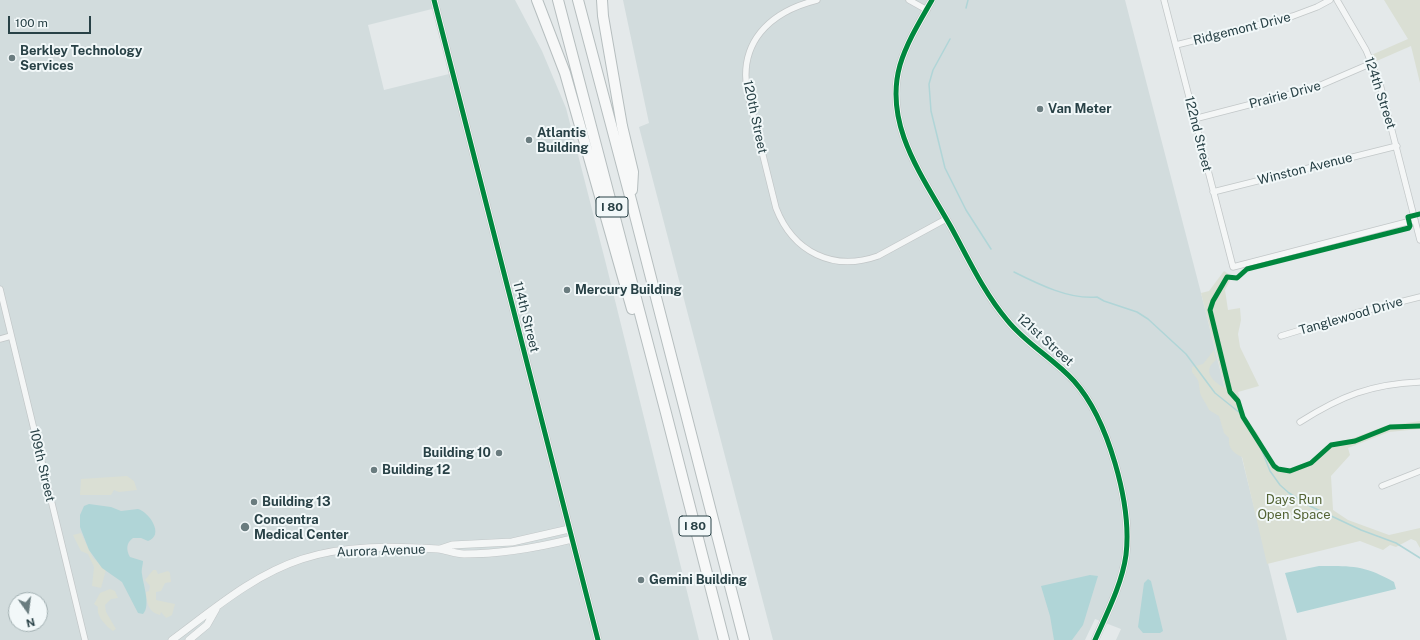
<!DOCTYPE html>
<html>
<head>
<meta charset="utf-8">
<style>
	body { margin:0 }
	#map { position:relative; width:1420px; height:640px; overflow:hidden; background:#e4e9ea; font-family:"Public Sans",sans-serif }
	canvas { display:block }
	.north { position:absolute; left:8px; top:592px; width:40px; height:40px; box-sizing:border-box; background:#f2f8f9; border:1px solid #a1afb1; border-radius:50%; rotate:166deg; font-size:11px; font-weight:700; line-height:16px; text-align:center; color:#284146 }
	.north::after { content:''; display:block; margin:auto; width:14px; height:18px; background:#6a7c7f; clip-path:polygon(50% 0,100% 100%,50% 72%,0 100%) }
	.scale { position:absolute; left:8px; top:16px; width:83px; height:18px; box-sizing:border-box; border:2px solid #284146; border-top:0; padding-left:5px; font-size:12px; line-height:14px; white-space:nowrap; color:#284146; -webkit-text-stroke:3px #f2f8f9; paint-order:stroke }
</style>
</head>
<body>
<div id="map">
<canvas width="1420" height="640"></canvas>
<div class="north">N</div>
<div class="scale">100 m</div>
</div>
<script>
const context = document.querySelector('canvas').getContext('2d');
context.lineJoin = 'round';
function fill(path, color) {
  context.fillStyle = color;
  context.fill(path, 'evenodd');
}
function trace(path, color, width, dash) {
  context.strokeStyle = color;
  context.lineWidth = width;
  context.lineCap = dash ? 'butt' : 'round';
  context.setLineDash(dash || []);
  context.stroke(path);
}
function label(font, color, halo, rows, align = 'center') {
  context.font = font + ' "Public Sans",sans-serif';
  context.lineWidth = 4;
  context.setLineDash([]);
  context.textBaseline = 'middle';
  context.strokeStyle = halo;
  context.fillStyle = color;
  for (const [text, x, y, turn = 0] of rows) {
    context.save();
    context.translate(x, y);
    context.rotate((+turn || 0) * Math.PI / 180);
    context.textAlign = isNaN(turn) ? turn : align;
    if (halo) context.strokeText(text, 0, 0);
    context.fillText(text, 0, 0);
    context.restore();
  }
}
const built = new Path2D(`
	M0,0H515L542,51L566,108L606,264L699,640H0ZM436,8L453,73L384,90L368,25ZM16,600H40V624H16Z
	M623,0H1125L1201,293L1287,640H1116L1121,629L1095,619L1085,640H773L639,127L649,123Z`);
const green = new Path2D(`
	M1384,0H1420V83L1411,46L1372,63L1369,56L1408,39Z
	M1224,271L1232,276L1225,290L1228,310L1240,308L1241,320L1238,334L1240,347L1259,386L1238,392L1245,418L1257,433L1273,462L1282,469L1291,468L1309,462L1330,443L1351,439L1385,426L1420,421V429L1389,432L1348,448L1350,455L1331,476L1333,510L1348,520L1389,535L1420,528V548L1416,541L1411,539L1396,547L1390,545L1383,550L1360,541L1267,564L1242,457C1233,453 1228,448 1229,438L1224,433L1219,416L1209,410C1207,404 1201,398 1200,392C1198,378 1200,383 1192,372V367L1203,364L1214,350L1216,360C1214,362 1211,364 1210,367C1206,376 1218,385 1225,388L1201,293L1209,291Z
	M127,476L134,481L137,490L119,492L114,490L111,495H80L81,479Z
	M81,533L93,558L106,570L101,588L92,586L94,567L88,554L81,551L73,535Z
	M153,570H156L158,574L168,571L170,573L171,582L165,583L161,591L156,592V600L175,604L172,615L166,618L161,612L160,615C148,612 147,603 146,592L149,591L150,586L145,580Z
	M110,589L115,591L118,598L111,599L105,605L106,612L116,629L113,631C106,626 96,616 98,607L94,604L100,593Z`);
const water = new Path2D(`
	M89,504L111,507L121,511L138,509C149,512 165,535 148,541L141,538H133C126,543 126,550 130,557L143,561C143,565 141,570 142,574C143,584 151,606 143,614L138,613L122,582L102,568L89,550L80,527V515L84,506Z
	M1319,566C1352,566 1364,565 1394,582L1396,589L1297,613L1285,573Z
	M1090,575L1098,576L1083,625L1072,640H1054L1050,616L1041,586Z
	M1148,579L1151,581L1163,631L1160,633H1143L1138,627L1144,583Z`);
const stream = new Path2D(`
	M966,8L968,0
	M950,39L933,70L929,84L931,111L945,168L966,210L991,249
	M1014,272C1038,284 1070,300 1097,297L1104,301L1137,312L1148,319L1186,354L1215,393L1240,413L1261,448L1270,471L1280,485L1289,493L1310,506L1361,530L1396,543L1420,558`);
const minor = new Path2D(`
	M817,0C769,12 737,43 748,95L776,208C793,252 833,272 878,256L946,219
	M909,0L927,10
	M1164,0L1233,267L1415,220
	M1337,0L1366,50L1380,84L1420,240
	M1176,45L1293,16L1317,7L1330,0
	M1194,119L1314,88L1372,63
	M1213,192L1397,146
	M0,289L85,640
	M1281,336L1356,313L1420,297
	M0,339L11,336
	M1300,422C1341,396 1371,384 1420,382
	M1382,486L1420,471`);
const tertiary = new Path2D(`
	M434,0L598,640
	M932,0C920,21 907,42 900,65C883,125 923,177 951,227C968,258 984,293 1007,320C1026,344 1053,358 1074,381C1108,419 1132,504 1126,555C1122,584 1107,613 1095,640
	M440,549L452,545L512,542L569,529
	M172,640C214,609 253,575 302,559C345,545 393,546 438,549C447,550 455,554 464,554C502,554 536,548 572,539
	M189,640L207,625L216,609`);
const motorway = new Path2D(`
	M537,0L565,73L632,309
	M558,0L666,413L724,640
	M578,0L631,200L744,640
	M602,0L603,16L622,126L633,172L632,190`);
const cycleway = new Path2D(`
	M434,0L598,640
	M932,0C920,21 907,42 900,65C883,125 923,177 951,227C968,258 984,293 1007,320C1026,344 1053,358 1074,381C1108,419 1132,504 1126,555C1122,584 1107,613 1095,640
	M1420,214L1408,217L1410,226L1409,228L1247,269L1237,278L1227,277L1213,301L1210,310L1230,392L1238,401L1243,417L1274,466L1278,469L1290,471L1311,463L1331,445L1355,441L1390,427L1420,426`);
const markers = [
	[12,58,4,"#6a7c7f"],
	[1040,109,4,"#6a7c7f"],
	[529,140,4,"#6a7c7f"],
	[567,290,4,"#6a7c7f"],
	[499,453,4,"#6a7c7f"],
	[374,470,4,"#6a7c7f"],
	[254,502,4,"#6a7c7f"],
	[245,527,5,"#6a7c7f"],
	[641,580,4,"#6a7c7f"]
];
const shields = [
	[612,207,32],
	[695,526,32]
];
const shieldNames = [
	["I 80",612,207],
	["I 80",695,526]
];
const streetNames = [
	["Ridgemont Drive",1242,29,-14],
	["124th Street",1380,93,72],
	["Prairie Drive",1285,95,-15],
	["120th Street",755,117,78],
	["122nd Street",1198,134,76],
	["Winston Avenue",1305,169,-14],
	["Tanglewood Drive",1351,316,-16],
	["114th Street",526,317,76],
	["121st Street",1045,340,42],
	["109th Street",42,465,77],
	["Aurora Avenue",381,551,-2]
];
const poiNames = [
	["Berkley Technology",20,51],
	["Services",20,66],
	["Van Meter",1048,109],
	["Atlantis",537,133],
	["Building",537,148],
	["Mercury Building",575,290],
	["Building 10",491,453,"right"],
	["Building 12",382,470],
	["Building 13",262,502],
	["Concentra",254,520],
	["Medical Center",254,535],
	["Gemini Building",649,580]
];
const parkNames = [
	["Days Run",1294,500],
	["Open Space",1294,515]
];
fill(built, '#d2dcdd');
fill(green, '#dadfd4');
fill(water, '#b0d5d7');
trace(stream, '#b0d5d7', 1.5);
trace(minor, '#c2c7c8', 7);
trace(tertiary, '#c2c7c8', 8);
trace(motorway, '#b6bebf', 12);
trace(minor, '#f4f6f6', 5.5);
trace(tertiary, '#f4f6f6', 7);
trace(motorway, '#f7f8f8', 10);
trace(cycleway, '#00873e', 5);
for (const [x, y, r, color] of markers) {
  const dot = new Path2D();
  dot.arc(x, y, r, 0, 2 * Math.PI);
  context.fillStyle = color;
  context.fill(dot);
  trace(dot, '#f2f8f9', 1.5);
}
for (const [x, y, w] of shields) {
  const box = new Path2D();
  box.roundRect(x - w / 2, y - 10, w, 20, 3);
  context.fillStyle = '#f2f8f9';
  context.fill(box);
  trace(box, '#284146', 1);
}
label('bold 12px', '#284146', null, shieldNames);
label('13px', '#284146', '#f2f8f9', streetNames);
label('bold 13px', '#284146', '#f2f8f9', poiNames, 'left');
label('13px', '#536334', '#f2f8f9', parkNames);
</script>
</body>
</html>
